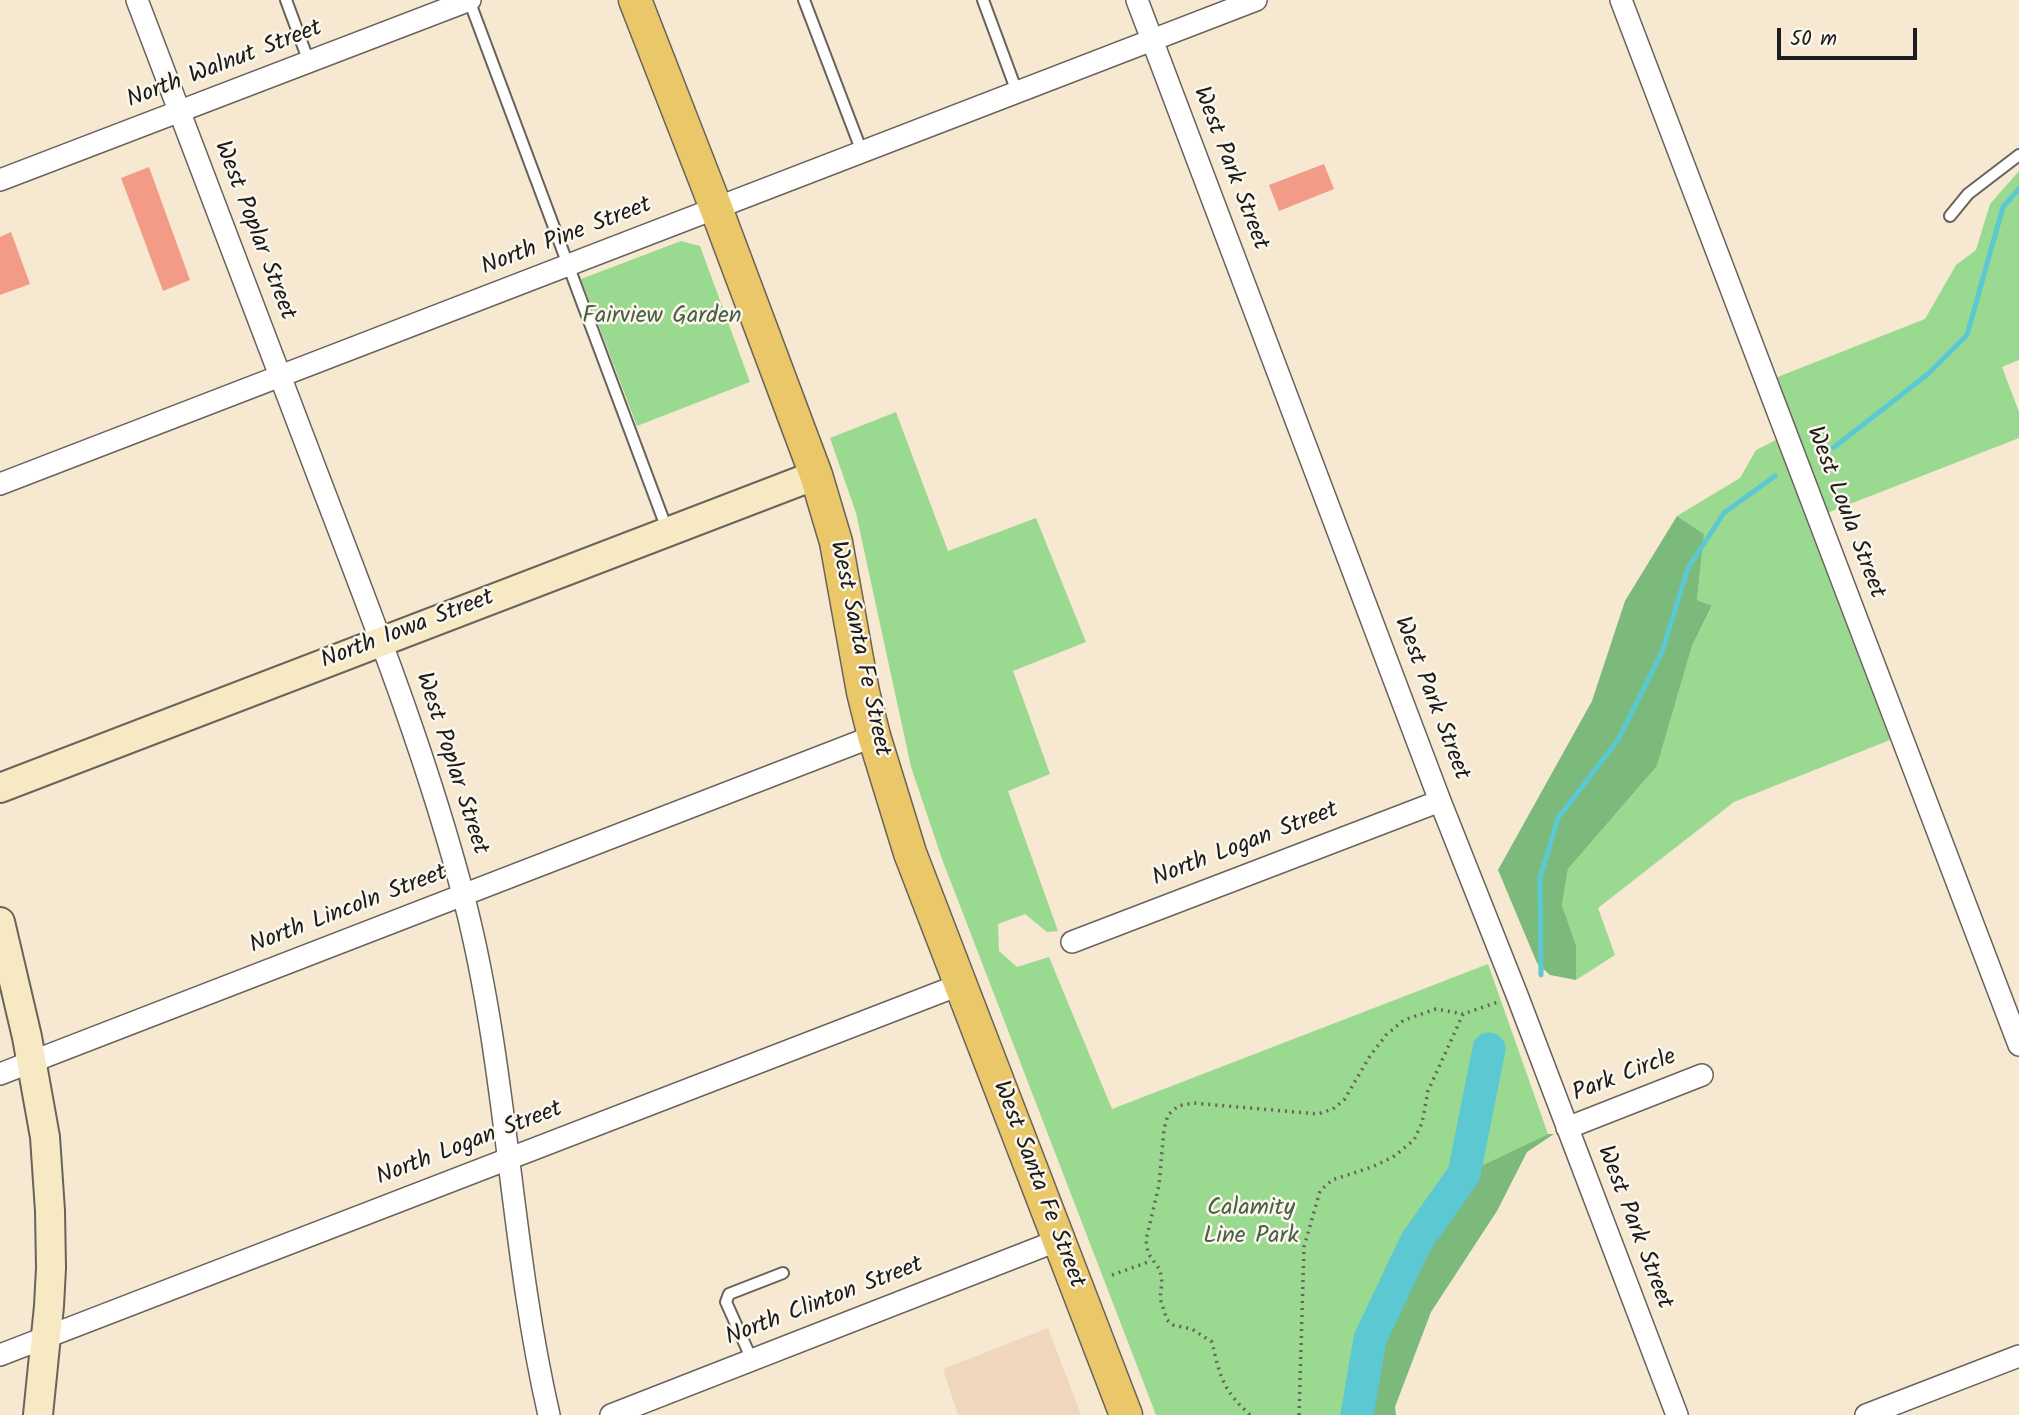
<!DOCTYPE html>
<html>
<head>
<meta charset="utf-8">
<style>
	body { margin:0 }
	#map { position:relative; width:2019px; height:1415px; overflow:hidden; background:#f6e8d1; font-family:Kalam,sans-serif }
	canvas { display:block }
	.scale { position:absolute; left:1777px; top:28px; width:140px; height:32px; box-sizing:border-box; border:4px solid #1c1c1c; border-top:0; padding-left:9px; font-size:21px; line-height:24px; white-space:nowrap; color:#1c1c1c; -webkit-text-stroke:5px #fbf7ec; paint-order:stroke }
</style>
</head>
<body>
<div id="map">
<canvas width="2019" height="1415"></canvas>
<div class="scale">50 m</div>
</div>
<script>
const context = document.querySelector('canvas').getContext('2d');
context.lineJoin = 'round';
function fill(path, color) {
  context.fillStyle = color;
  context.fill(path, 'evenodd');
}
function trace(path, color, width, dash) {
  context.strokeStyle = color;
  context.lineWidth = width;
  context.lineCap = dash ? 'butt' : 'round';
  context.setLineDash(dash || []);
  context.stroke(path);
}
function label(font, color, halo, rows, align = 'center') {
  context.font = font + ' Kalam,sans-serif';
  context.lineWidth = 5;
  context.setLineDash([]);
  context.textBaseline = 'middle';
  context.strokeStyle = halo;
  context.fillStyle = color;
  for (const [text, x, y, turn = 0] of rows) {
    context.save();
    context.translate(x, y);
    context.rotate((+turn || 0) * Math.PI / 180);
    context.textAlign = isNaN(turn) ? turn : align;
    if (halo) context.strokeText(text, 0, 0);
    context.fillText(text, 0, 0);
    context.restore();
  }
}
const built = new Path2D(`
	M1048,1328L1081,1415H958L943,1369Z`);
const green = new Path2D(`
	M2019,171V360L2002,367L2019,412V438L1827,513L1775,378L1925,319L1956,265L1976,250L1990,204Z
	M681,241L700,246L750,382L637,426L581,279Z
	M896,412L948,551L1036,518L1086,642L1013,671L1050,774L1008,791L1058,931L1047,932L1025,914L998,924L999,951L1017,967L1049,957L1112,1109L1488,964L1548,1134L1464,1174L1370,1339L1357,1415H1156L942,859L911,767L856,513L830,438Z
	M1776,440L1890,740L1734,802L1598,908L1615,955L1576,980V945L1562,905L1568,869L1657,766L1692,646L1712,607L1697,600L1704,534L1677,516L1740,478L1756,450Z`);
const forest = new Path2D(`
	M1677,516L1704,534L1697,600L1712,606L1692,646L1657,766L1568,869L1562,905L1576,945V980L1550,975L1537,963L1498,870L1592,701L1625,601Z
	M1548,1134H1554L1527,1152L1497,1211L1431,1312L1395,1407L1396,1415H1357L1370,1339L1416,1242L1464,1174Z`);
const stream = new Path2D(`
	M1833,448L1928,374L1967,335L2003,207L2019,189
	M1541,975L1540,878L1558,818L1618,740L1662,652L1688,568L1724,513L1775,476`);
const river = new Path2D(`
	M1357,1415L1370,1339L1416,1242L1464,1174L1489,1049`);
const building = new Path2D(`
	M1324,164L1334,189L1279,211L1269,185Z
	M149,167L190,280L163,291L121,178Z
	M11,232L30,284L0,295V237Z`);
const path = new Path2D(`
	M1112,1275L1151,1261
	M1250,1415C1223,1390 1220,1377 1212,1342L1192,1329L1173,1325L1167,1320L1160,1298L1162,1282L1160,1270L1148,1253L1146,1240L1159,1185L1164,1129L1168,1115L1178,1106L1193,1103L1318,1114L1333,1109L1344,1100L1370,1056L1386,1035L1404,1020L1436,1009L1463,1014
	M1299,1415L1304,1247L1320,1191L1332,1180L1372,1167L1393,1157L1414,1140L1422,1123L1428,1091L1463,1014L1498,1002`);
const lane = new Path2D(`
	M286,0L309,62
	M469,0L668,532
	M804,0L862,152
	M983,0L1017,92
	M1950,216L1968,194L2019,155
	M752,1360L726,1302L729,1294L783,1273`);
const street = new Path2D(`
	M137,0C198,157 257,315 317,473C371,614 427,755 465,902C508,1070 510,1246 549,1415
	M1137,0L1440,801L1517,995L1677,1415
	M1621,0L2019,1045
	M0,180L470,0
	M0,484L1256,0
	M1072,942L1440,801
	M0,1074L874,736
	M1567,1128L1702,1075
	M0,1355L959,985
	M611,1415L1059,1240
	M1866,1415L2019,1356`);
const secondary = new Path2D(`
	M0,788L816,475
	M0,922L27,1037L45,1137L50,1211L51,1268L49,1306L38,1415`);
const primary = new Path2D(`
	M635,0L716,208L816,475L836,542L863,692L874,736L910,853L1126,1415`);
const streetNames = [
	["North Walnut Street",225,66,-21],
	["West Park Street",1229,169,69],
	["West Poplar Street",253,231,69],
	["North Pine Street",567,238,-21],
	["West Loula Street",1844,513,69],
	["North Iowa Street",408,631,-21],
	["West Santa Fe Street",858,649,78],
	["West Park Street",1430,699,69],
	["West Poplar Street",450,764,72],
	["North Logan Street",1246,846,-21],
	["North Lincoln Street",349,911,-21],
	["Park Circle",1625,1077,-21],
	["North Logan Street",470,1145,-21],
	["West Santa Fe Street",1037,1185,69],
	["West Park Street",1633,1228,69],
	["North Clinton Street",825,1303,-21]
];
const parkNames = [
	["Fairview Garden",662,318],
	["Calamity",1251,1210],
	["Line Park",1251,1238]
];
fill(built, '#f0d6bc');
fill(green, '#9ada90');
fill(forest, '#7bba7a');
trace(stream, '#5bc8d2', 5);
trace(river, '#5bc8d2', 33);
fill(building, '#f29c88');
trace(lane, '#68635b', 14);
trace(street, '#68635b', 24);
trace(secondary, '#68635b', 32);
trace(primary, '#68635b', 35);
trace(path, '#68635b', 3.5, [2, 5]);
trace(lane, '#fff', 10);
trace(street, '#fff', 21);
trace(secondary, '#f7e9c3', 28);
trace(primary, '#eac769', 32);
label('24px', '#1c1c1c', '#fbf7ec', streetNames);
label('24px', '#485e45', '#fbf7ec', parkNames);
</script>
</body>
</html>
